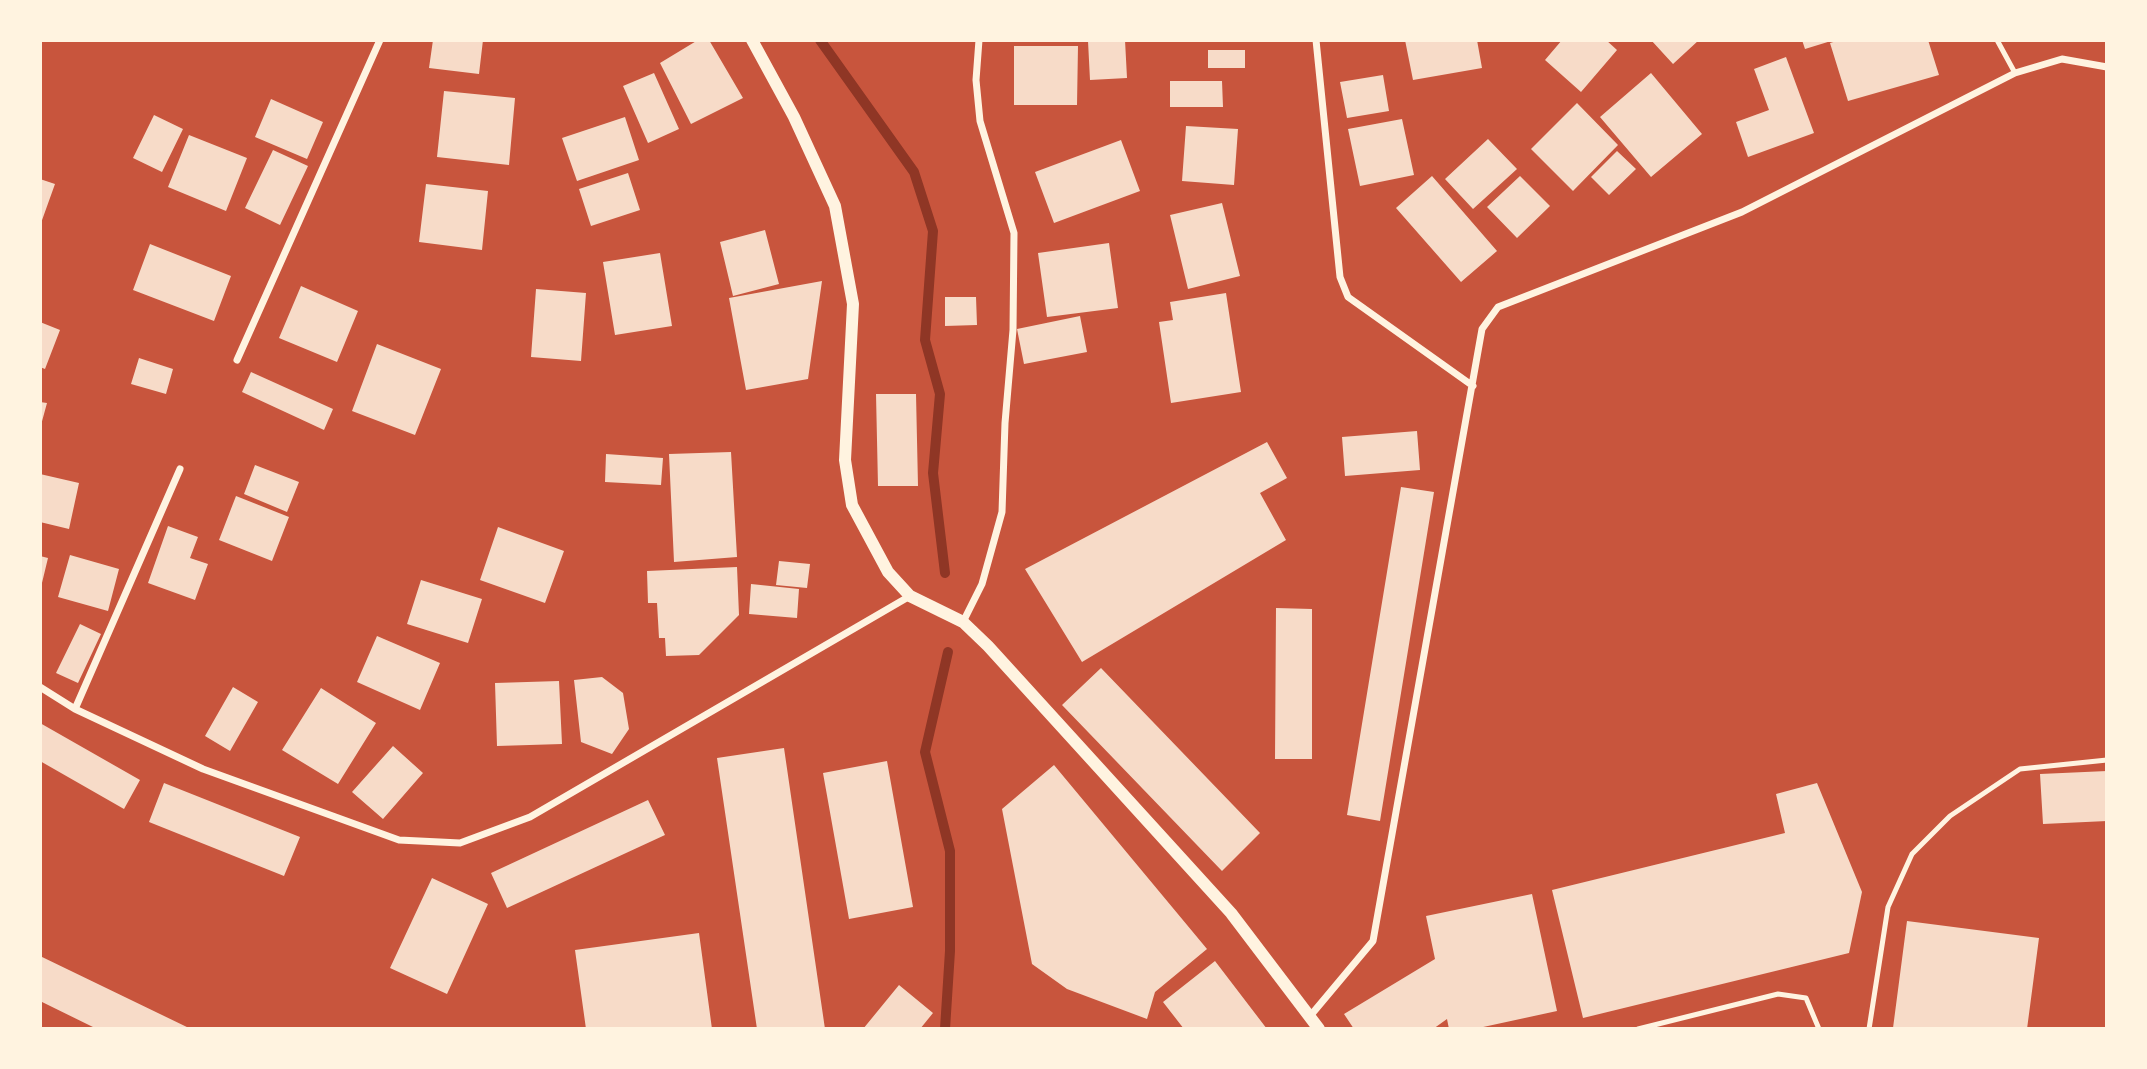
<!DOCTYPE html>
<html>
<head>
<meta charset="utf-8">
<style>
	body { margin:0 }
	#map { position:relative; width:2147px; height:1069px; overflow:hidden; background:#c8553d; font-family:"Alegreya Sans",sans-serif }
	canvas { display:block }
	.frame { position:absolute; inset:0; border:42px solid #fff3e0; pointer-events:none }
</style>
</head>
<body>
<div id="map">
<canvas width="2147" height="1069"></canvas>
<div class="frame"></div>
</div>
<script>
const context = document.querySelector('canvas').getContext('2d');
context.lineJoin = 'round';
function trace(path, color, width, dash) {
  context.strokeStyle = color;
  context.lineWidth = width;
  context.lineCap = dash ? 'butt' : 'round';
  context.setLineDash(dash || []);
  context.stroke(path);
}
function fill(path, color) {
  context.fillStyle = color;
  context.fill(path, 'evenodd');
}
const stream = new Path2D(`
	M820,40L914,172L933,231L925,340L940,394L933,473L945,573
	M945,1029L950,951V851L925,752L948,652`);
const building = new Path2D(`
	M433,40H483L479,74L429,68Z
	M698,40H709L743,98L691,124L660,63Z
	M1125,40L1127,78L1090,80L1088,41Z
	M1405,40H1477L1482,68L1413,80Z
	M1562,40H1606L1617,50L1581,92L1545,60Z
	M1651,40H1699L1673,64Z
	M1802,40H1831V41L1805,49Z
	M1840,40H1928L1939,75L1848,101L1830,43Z
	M1014,46H1078L1077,105H1014Z
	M1208,50H1245V68H1208Z
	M1786,57L1814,133L1748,157L1736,122L1769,110L1754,69Z
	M654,73L679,129L648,143L623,86Z
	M1651,73L1702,134L1651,177L1600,117Z
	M1383,75L1389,111L1347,118L1340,82Z
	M1170,81H1222L1223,107H1170Z
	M444,91L515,98L509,165L437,157Z
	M271,99L323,122L307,159L255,137Z
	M1577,103L1618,145L1573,191L1531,149Z
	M154,115L183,129L162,172L133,158Z
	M625,117L639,160L577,181L562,138Z
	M1402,119L1414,175L1360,186L1348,129Z
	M1186,126L1238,129L1234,185L1182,181Z
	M189,135L247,158L226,211L168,187Z
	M1488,139L1517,169L1473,209L1445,179Z
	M1121,140L1140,191L1054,223L1035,172Z
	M273,150L308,166L280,225L245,208Z
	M1617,151L1636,169L1609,195L1591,177Z
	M628,173L640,210L591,226L579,189Z
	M1432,176L1497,251L1461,282L1396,208Z
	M1520,176L1550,206L1517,238L1487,207Z
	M40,179L55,184L41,223H40Z
	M426,184L488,191L482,250L419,242Z
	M1222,203L1240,276L1188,289L1170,215Z
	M765,230L779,284L733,296L720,242Z
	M1109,243L1118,308L1047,317L1038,253Z
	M150,244L231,276L214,321L133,290Z
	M660,253L672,326L615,335L603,262Z
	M822,281L808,379L746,390L729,298Z
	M301,286L358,311L337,362L279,338Z
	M536,289L586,293L581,361L531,357Z
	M1226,293L1241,392L1171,403L1159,322L1173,320L1170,302Z
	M945,297H976L977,325L945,326Z
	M1080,316L1087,352L1024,364L1017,329Z
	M40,322L60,330L45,369L40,367Z
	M377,344L441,369L415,435L352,411Z
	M139,358L173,369L166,394L131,384Z
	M251,372L333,409L324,430L242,392Z
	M876,394H916L918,486H878Z
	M40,402L47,403L41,425L40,424Z
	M1417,431L1420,470L1345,476L1342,437Z
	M1267,442L1287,478L1260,493L1286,540L1082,662L1025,569Z
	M731,452L737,557L674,562L669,454Z
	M606,454L663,458L661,485L605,482Z
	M255,465L299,482L287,512L244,494Z
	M40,474L79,483L69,529L40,522Z
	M1401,487L1434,492L1380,821L1347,815Z
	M236,496L289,517L272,561L219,540Z
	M168,526L198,537L190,558L208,564L195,600L148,583Z
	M498,527L564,551L545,603L480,580Z
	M70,555L119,569L108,611L58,597Z
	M40,556L48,558L41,587H40Z
	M779,561L810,564L807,588L776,585Z
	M737,567L739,615L699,655L666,656L665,638H659L657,603H648L647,571Z
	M421,580L482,599L468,643L407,624Z
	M751,584L799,589L797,618L749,614Z
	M1276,608L1312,609V759H1275Z
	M80,624L101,634L78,683L56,673Z
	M377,636L440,663L420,710L357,682Z
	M1101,668L1260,833L1222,871L1062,705Z
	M602,677L623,693L629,729L612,754L581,742L574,680Z
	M559,681L562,744L497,746L495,683Z
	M233,687L258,702L230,751L205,736Z
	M321,688L376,723L338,784L282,750Z
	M40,723L140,780L124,809L40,761Z
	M393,746L423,773L383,819L352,792Z
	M784,748L825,1029H757L717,758Z
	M887,761L913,907L849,919L823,773Z
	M1054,765L1207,949L1155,992L1147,1019L1067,989L1032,964L1002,809Z
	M2107,771V821L2043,824L2040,774Z
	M164,783L300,837L284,876L149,822Z
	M1817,783L1862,892L1849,953L1583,1018L1552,890L1785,833L1776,794Z
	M648,800L665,835L507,908L491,873Z
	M432,878L488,904L447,994L390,968Z
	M1532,894L1557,1011L1474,1029H1449L1447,1019L1433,1029H1354L1344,1014L1435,959L1426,916Z
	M1907,921L2039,938L2027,1029L1893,1028Z
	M699,933L712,1029H586L575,950Z
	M40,956L191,1029H97L40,1001Z
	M1215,961L1267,1029H1184L1163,1002Z
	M899,985L933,1013L920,1029H863Z`);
const service = new Path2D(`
	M1997,40L2015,73
	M1638,1029L1778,994L1806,998L1819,1029
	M1869,1029L1888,907L1912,854L1950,816L2020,769L2107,760`);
const minor = new Path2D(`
	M1316,40L1340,277L1348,297L1473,386
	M237,360L380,40
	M963,622L982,584L1002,512L1005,423L1013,330L1014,233L980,121L976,80L979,40
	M40,687L75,709L203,769L399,840L460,843L530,817L910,596
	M75,709L180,469
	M1311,1015L1373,941L1482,329L1498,307L1742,212L2015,73L2062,59L2107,67`);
const tertiary = new Path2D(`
	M752,40L794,117L835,206L853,304L845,460L852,505L888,572L910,596L963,622L988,646L1231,913L1319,1029`);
trace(stream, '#8f3625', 10);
fill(building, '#f7dbc8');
trace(service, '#fff3e0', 5);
trace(minor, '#fff3e0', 7);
trace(tertiary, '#fff3e0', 12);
</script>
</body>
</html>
